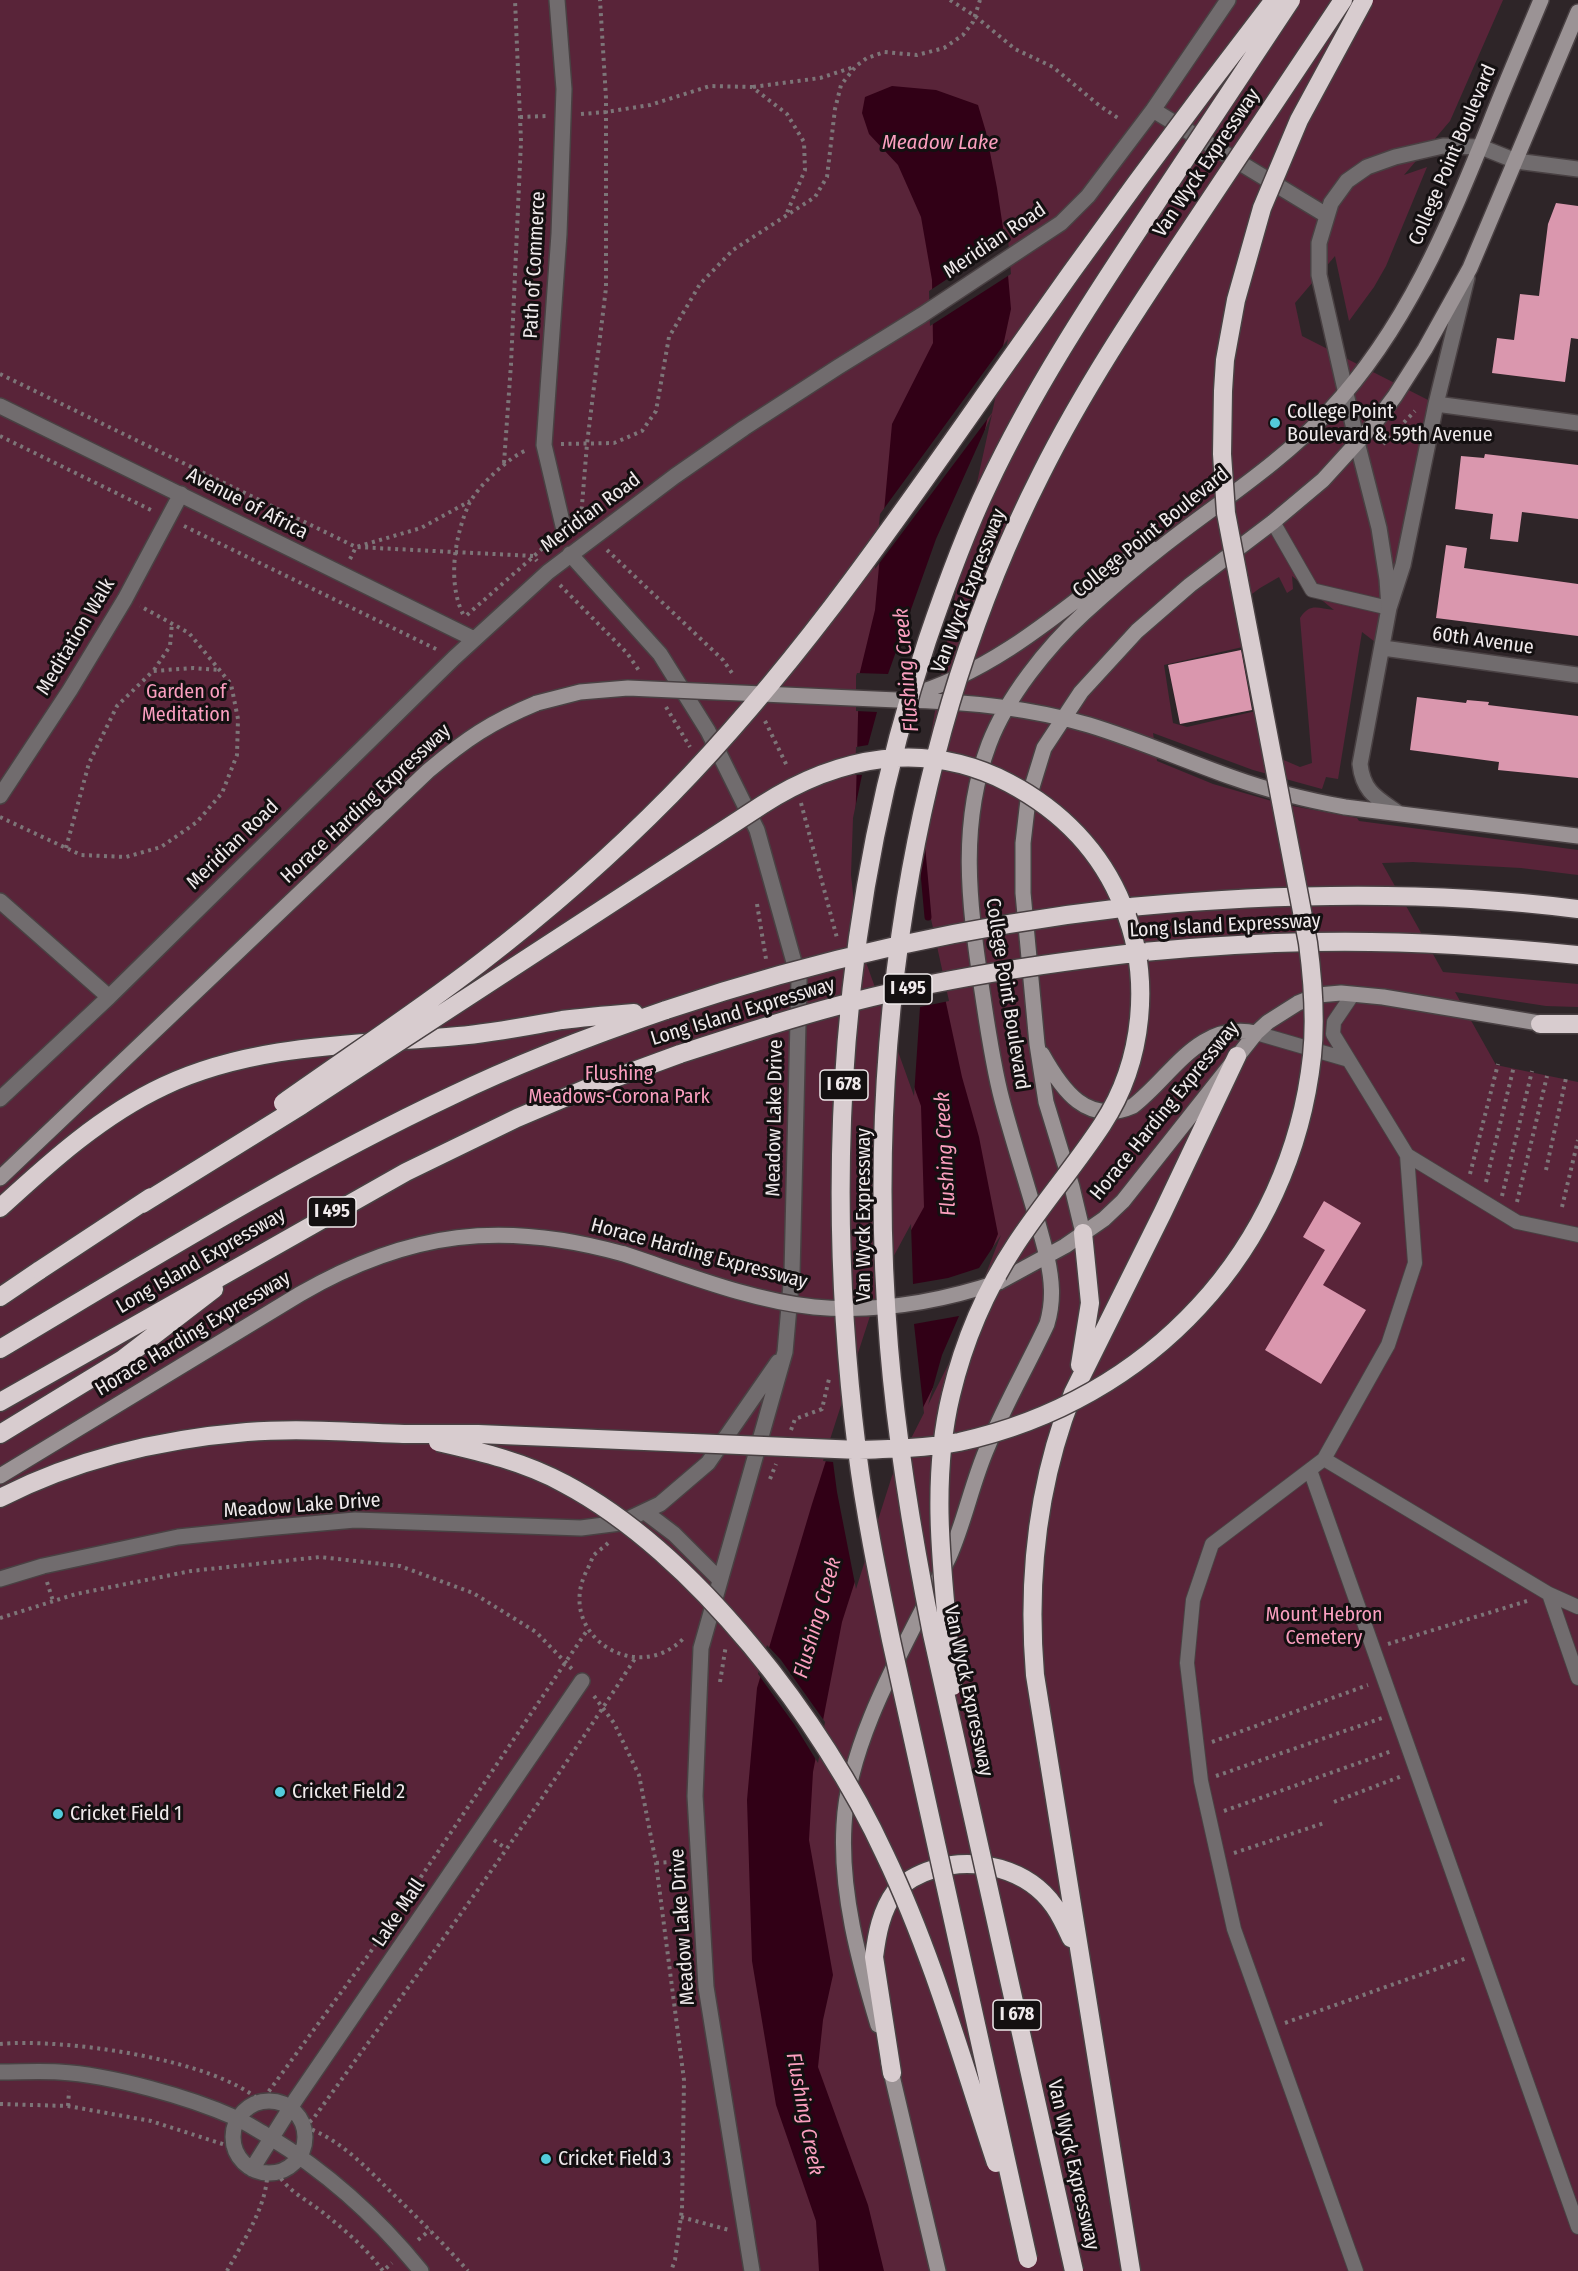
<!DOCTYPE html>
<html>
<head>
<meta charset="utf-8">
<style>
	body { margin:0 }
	canvas { display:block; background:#2e2528 }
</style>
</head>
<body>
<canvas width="1578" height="2271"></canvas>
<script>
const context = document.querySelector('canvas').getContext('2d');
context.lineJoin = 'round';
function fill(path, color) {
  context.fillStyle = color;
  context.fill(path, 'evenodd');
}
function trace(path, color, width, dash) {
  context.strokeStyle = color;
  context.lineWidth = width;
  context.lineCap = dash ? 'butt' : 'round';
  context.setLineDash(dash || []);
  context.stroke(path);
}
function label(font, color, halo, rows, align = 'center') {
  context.font = font + ' "Fira Sans Condensed",sans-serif';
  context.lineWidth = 6;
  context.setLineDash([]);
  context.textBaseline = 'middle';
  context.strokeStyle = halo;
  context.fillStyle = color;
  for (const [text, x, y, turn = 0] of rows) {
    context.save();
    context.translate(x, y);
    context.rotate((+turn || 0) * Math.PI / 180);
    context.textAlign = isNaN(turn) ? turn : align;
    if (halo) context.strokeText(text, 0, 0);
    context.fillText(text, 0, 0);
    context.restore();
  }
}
const green = new Path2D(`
	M0,0H1503L1450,121L1404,175L1427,167L1386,266L1374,287L1349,321L1335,256L1295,303L1302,336L1436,404L1383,648L1362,632L1338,779L1326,777L1322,789L1253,770L1153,733L1157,761L1213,784L1282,804L1357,818L1359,821L1578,850V875L1521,868L1413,862L1382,863L1443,972L1578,984V1007L1546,1006L1455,992L1496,1065L1578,1082V2271H0ZM1292,576L1334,610C1318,609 1311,602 1300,618L1312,763L1300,767L1265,752L1256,711L1187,727L1173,723L1164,665L1247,646L1237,605L1260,588L1279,577L1287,593L1293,589Z`);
const water = new Path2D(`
	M892,86L936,90L978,105L986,132L997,188L1005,241L1011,309L963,532L915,809L928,919L962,1077L979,1137L998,1234L956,1342L889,1475L842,1622L813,1772L809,1840L833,1975L823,2020L818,2067L868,2205L884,2271H819L816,2221L776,2105L752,1961L747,1800L757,1688L812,1504L885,1277L924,1207L921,1106L861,940L854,876L859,676L875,610L892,424L933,343L932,280L921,217L898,165L869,134L862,113L865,97Z`);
const pier = new Path2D(`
	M1008,239L1011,274L930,326L929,291Z
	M1008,339L992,413L875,569L880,514Z
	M992,414L966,533L918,809L931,919L949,1001L920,1007L914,1096L858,940L851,875L853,818L862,775H855L856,747L868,745L877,712L856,711V676L857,673L888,674L936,539Z
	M911,1224L913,1284L948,1278L979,1268L1001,1235L959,1343L928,1405L942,1355L959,1316L914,1324L924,1413L892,1476L856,1589L837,1492L833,1462L823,1461L883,1276Z
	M767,1645L781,1660L825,1722L818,1763L794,1724L758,1674Z`);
const stream = new Path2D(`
	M922,851L928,917`);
const building = new Path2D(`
	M1556,203L1578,206V339L1571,338L1565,382L1492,373L1497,338L1514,340L1520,294L1539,296L1548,224Z
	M1485,454L1578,465V519L1522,512L1518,542L1490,539L1493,514L1455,509L1461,456L1484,458Z
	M1446,545L1467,548L1464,568L1578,584V636L1436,618Z
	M1241,650L1252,710L1180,724L1168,665Z
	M1417,697L1466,703L1467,700L1489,702L1488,705L1578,716V778L1498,770L1499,762L1410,750Z
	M1324,1201L1361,1223L1323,1285L1366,1310L1321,1384L1265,1350L1325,1250L1303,1237Z`);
const path = new Path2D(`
	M950,0L975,16L1015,49L1053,67L1100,106L1121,120
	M753,87L820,78L854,67
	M581,114L606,112L650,105L710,86L752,87L787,114L804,142L805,170L786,215
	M520,117L546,116
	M0,374L356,547L533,556L537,561
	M0,436L153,511
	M561,444L614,443L642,431L656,411L669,337L700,284L733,250L815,197L827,177L835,109L841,85L856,66L867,58L884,52L917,55L944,48L963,35L973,22L980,0
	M1383,444L1415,411
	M504,463L511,364L521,141L515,0
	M581,517L587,444L606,288V98L600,0
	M184,526L438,650
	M607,550L723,660L734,676
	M350,559L356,547L421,528L470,501
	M560,585L627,653L640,672
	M463,614C447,582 455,535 469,504C477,487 510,456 527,450
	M467,615L551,541
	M154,670L170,646L172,623
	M666,707L690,747
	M765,721L788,768
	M801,803L837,938
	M0,817L81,855L126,857L161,847L197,822L222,793L237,755L238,719L231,684L189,633L140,606
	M66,848L89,763L117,706L153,671L193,668L219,670
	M757,904L766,959
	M1546,1170L1566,1078
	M1470,1174L1498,1064
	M1486,1182L1514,1066
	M1502,1196L1532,1071
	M1517,1202L1547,1076
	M1562,1207L1578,1140
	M791,1430L795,1419L822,1409L829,1379
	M770,1479L776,1464
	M608,1543C604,1547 598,1551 594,1555C591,1560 589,1567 586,1572C556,1634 636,1687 684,1638
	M47,1582L53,1601
	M0,1618L76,1594L191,1571L320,1557L400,1566L473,1593L536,1632L572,1669
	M1388,1644L1527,1601
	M720,1682L726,1645
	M594,1696L614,1723L639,1775L656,1863L684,2080L682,2209L675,2260L671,2271
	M1212,1742L1368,1685
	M1216,1776L1382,1718
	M1334,1802L1402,1776
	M1224,1811L1392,1751
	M494,1840L505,1848
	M1234,1853L1324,1823
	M656,1863L683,1861
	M1285,2023L1467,1958
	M0,2044C62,2038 216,2059 261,2102L367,1957L588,1629
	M0,2104L68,2106L151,2121L235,2148
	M68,2106L69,2091
	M304,2127L313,2119C423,1967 534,1815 636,1657
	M305,2127C340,2139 367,2168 393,2194C419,2219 444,2244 468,2271
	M277,2172C287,2192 310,2201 326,2215C346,2231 368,2250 383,2271L392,2263
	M681,2217L729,2230
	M418,2240L430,2230
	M227,2271C242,2243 264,2211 267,2179`);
const lane = new Path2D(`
	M1273,522L1312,590L1389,608
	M1353,994L1334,1022L1333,1034L1407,1155L1415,1263L1388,1345L1324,1459L1212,1544L1193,1600L1187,1663L1201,1781L1234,1929L1356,2271
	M1256,1033L1349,1060
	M1407,1155L1517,1222L1578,1235
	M1324,1459L1549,1594L1578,1607
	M1310,1470L1578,2227
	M1549,1594L1578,1678`);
const street = new Path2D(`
	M557,0L564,89L559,234L544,445L564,530
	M1153,110L1326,215
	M1436,404L1578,423
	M0,406L474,639
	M570,554L660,654L708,731L757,830L799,980L792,1273L785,1352L701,1648L695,1796L706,1987L752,2271
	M1389,608L1387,579L1379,528L1357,442L1319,275V243L1331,203L1347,181L1367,167L1395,157L1443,146L1481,147L1516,161L1578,169
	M1383,648L1578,675
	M0,796L70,690L125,599L181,494
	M1398,813C1377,798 1363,792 1360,764L1389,608L1403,565L1436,404L1467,278
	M0,901L109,997
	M0,1099L109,997L454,658L548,572L675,476L744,428L838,367L922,315L1061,223L1088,196L1153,110L1228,0
	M645,1512L674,1534L720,1580
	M0,1579L43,1566L178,1537L265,1528L355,1520L581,1528L620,1523L660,1504L708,1463L778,1362
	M0,2072C20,2072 40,2071 59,2072C111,2075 189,2097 236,2118C247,2123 257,2130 268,2136C327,2172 378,2218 421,2271
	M233 2137a36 36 0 1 1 72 0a36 36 0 1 1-72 0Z
	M252,2169L296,2099L582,1681`);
const secondary = new Path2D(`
	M908,696C994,672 1064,609 1133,556L1153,549
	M899,700C964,701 1027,707 1089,725C1138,740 1186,761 1234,778C1270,791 1307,800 1345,807L1578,836
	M1042,1054C1062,1090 1087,1126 1133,1106C1173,1075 1198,1021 1256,1033
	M0,1178L428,771C466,739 491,722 537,703
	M1083,1233L1072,1187L1046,1102L1037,1044L1023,893V843L1028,800L1044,748L1081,692L1137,631L1190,585L1273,522L1323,480L1374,424L1395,396L1425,349L1470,268L1578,12
	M999,1282L1065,1246L1104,1219L1123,1201L1256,1033L1268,1022L1298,1003L1318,995L1341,993L1383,997L1551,1025
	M0,1476L300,1294C409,1231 503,1220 624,1254
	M878,2025C859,1962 840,1892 844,1825C848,1737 911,1636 949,1557C965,1521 972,1482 988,1446C1005,1404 1028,1365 1047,1324C1054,1300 1052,1280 1047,1257C1034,1204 1016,1153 1002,1100C992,1062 987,1023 981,984C969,902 959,824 989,744C1007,697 1047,647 1084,613C1109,590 1136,567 1163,546C1219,502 1280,464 1329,411C1406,329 1448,226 1490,123C1506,82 1524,41 1541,0
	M889,2063L938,2271`);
const highway = new Path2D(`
	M1130,907C1278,893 1431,890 1578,909
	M1143,952C1199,947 1256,943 1312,942C1401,940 1490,946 1578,955
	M1540,1024H1578
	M0,1208C50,1162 102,1115 164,1086C255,1043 360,1045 458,1036C493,1033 527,1026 562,1020C586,1017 610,1015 634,1013
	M0,1297L40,1270
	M0,1349C148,1261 296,1169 451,1096C521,1062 593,1035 666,1010
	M1080,1365L1090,1303L1083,1233
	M0,1402L406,1172L517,1118L590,1087L680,1054
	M0,1434L123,1359L214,1289
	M0,1498C76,1459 163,1439 247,1432C299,1428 352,1432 404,1434
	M892,2073L874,1957C877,1934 881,1911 895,1892C905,1881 921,1873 934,1869C976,1856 1028,1869 1054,1906C1061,1916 1066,1927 1071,1938
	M1131,2271L1035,1675C1027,1578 1037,1484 1073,1393L1163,1212L1237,1056`);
const secondaryBridge = new Path2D(`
	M537,703L580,692L628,688L897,700
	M624,1254C685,1274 749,1300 814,1307C878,1313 939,1302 999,1282`);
const highwayBridge = new Path2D(`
	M666,1010C817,959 971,925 1130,907
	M680,1054C732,1037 784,1020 837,1006C937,979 1040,964 1143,952
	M283,1103C348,1057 415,1013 479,964C547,912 611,856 671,795C801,662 900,515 1007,363C1093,240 1182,119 1274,0
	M142,1204L302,1105L762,805C838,756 925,739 1009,783C1060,810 1101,851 1123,906C1152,976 1144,1061 1102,1125C1075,1166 1043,1203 1016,1244C985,1291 964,1340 951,1395C928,1490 945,1590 953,1686
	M40,1270L151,1197
	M404,1434H478L859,1450C893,1449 927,1448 959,1442C1149,1401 1291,1250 1312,1056C1316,1018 1313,981 1308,943L1226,513L1222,454L1223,391L1225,360L1236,300L1262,208L1299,120L1364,0
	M438,1442C482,1452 525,1462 565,1484C695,1553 824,1722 885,1855C932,1953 962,2060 996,2163
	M1028,2259L891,1640C878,1577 865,1514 857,1450C823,1178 840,902 927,641C945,588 964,535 988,485C1032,392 1088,306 1145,220C1194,147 1242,73 1291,0
	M1074,2271L932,1634C913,1539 897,1444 889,1347C865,1055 907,738 1041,474C1083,390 1135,312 1187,234C1239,156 1291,78 1343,0`);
const markers = [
	[1275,423,6,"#53cbdb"],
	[280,1792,6,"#53cbdb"],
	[58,1814,6,"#53cbdb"],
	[546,2159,6,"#53cbdb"]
];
const shields = [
	[908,989,48],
	[844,1085,48],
	[332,1212,48],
	[1017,2015,48]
];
const shieldNames = [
	["I 495",908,989],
	["I 678",844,1085],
	["I 495",332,1212],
	["I 678",1017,2015]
];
const streetNames = [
	["College Point Boulevard",1453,155,-67],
	["Van Wyck Expressway",1207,163,-56],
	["Meridian Road",995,241,-34],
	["Path of Commerce",535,265,-87],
	["Avenue of Africa",247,504,27],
	["Meridian Road",591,513,-37],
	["College Point Boulevard",1151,533,-39],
	["Van Wyck Expressway",969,591,-69],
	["Meditation Walk",76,637,-59],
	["60th Avenue",1483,641,8],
	["Horace Harding Expressway",366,804,-43],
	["Meridian Road",233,845,-44],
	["Long Island Expressway",1225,926,-3],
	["College Point Boulevard",1007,994,81],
	["Long Island Expressway",743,1012,-17],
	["Horace Harding Expressway",1165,1111,-51],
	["Meadow Lake Drive",775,1118,-89],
	["Van Wyck Expressway",864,1215,-90],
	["Horace Harding Expressway",699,1254,15],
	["Long Island Expressway",201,1261,-30],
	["Horace Harding Expressway",193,1334,-31],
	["Meadow Lake Drive",302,1506,-4],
	["Van Wyck Expressway",968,1691,78],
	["Lake Mall",399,1913,-56],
	["Meadow Lake Drive",683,1927,-94],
	["Van Wyck Expressway",1073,2165,77]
];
const poiNames = [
	["College Point",1287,412],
	["Boulevard & 59th Avenue",1287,435],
	["Cricket Field 2",292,1792],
	["Cricket Field 1",70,1814],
	["Cricket Field 3",558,2159]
];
const parkNames = [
	["Garden of",186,692],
	["Meditation",186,715],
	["Flushing",619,1074],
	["Meadows-Corona Park",619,1097],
	["Mount Hebron",1324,1615],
	["Cemetery",1324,1638]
];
const waterNames = [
	["Meadow Lake",940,143],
	["Flushing Creek",907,670,-95],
	["Flushing Creek",946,1154,-93],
	["Flushing Creek",818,1618,-74],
	["Flushing Creek",804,2114,79]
];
fill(green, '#592439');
fill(water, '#310016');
fill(pier, '#2e2528');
trace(stream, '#310016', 7);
fill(building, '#da97ae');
trace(lane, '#494143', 16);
trace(street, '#494143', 18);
trace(secondary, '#494143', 18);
trace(highway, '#494143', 21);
trace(path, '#7d7578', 4, [3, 4.5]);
trace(lane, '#716c6e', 14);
trace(street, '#716c6e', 15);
trace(secondary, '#9b9395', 15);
trace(highway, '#d8cccf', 18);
trace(secondaryBridge, '#494143', 18, []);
trace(highwayBridge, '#494143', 21, []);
trace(secondaryBridge, '#9b9395', 15);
trace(highwayBridge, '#d8cccf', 18);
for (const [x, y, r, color] of markers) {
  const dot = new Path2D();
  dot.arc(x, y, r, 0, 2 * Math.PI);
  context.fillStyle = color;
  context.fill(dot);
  trace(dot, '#141011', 2);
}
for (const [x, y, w] of shields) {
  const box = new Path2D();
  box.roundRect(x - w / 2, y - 15, w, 30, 4.5);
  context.fillStyle = '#141011';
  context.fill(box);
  trace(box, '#f0eaec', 1.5);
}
label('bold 18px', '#f0eaec', null, shieldNames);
label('20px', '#f0eaec', '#141011', streetNames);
label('20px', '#f0eaec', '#141011', poiNames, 'left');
label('20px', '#fa9ebf', '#141011', parkNames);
label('italic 21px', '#fb9fbf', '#141011', waterNames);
</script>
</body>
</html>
